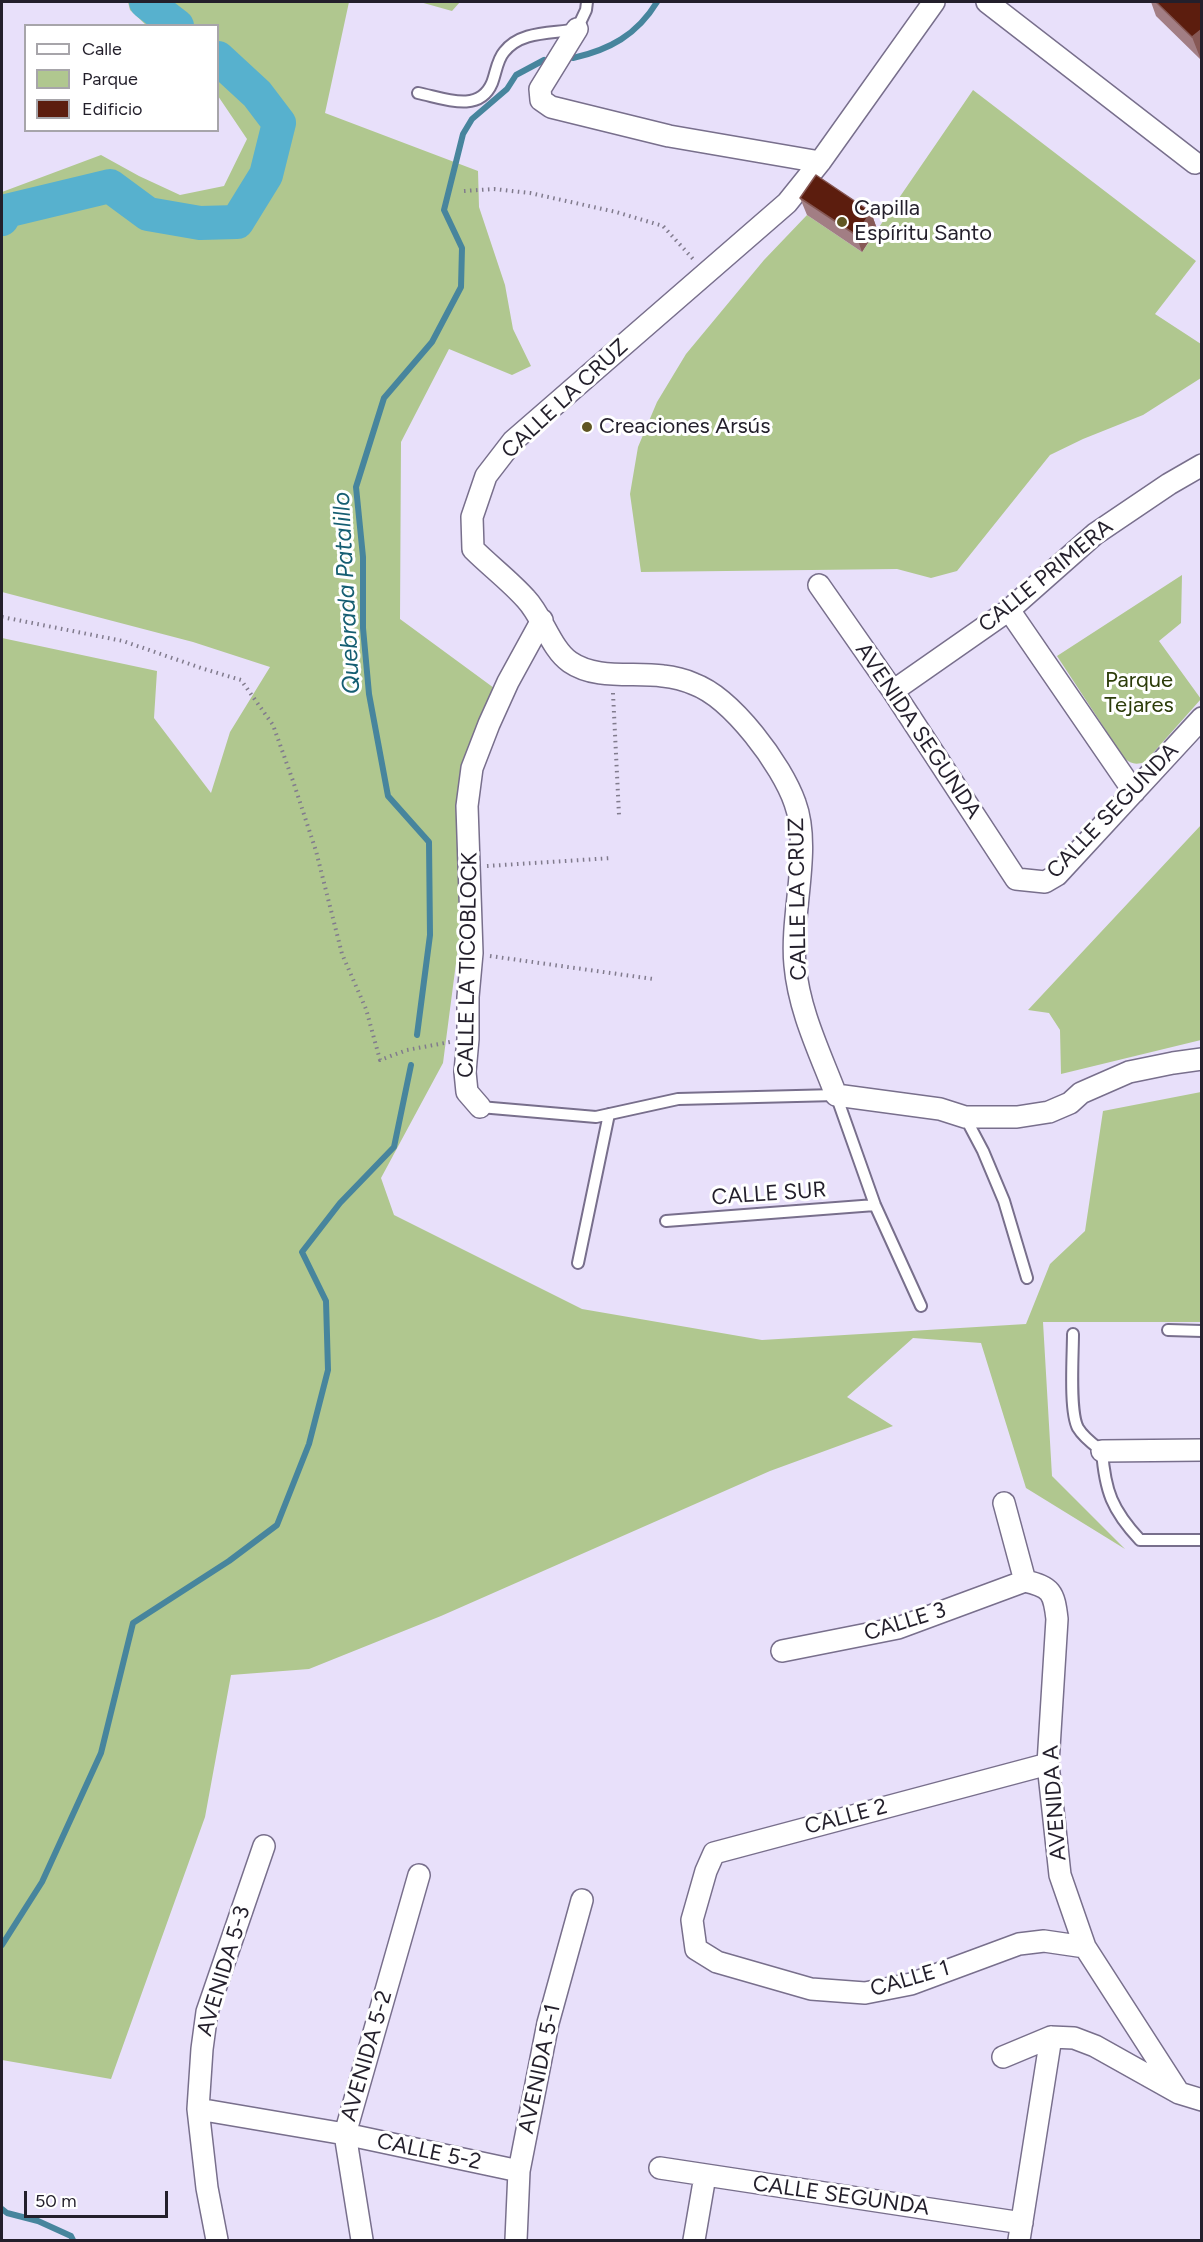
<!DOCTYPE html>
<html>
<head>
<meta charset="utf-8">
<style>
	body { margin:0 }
	#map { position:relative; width:1203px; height:2242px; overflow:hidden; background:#e8e0fa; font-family:Figtree,sans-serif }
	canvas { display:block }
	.frame { position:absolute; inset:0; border:3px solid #231f2b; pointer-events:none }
	.legend { position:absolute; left:24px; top:24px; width:195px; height:108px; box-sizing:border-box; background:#fff; border:2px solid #a7a5aa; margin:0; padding:8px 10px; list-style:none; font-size:18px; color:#231f2b }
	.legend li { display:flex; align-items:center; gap:12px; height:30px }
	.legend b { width:30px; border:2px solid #a7a5aa }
	.scale { position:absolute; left:24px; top:2191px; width:144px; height:27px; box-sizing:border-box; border:3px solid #231f2b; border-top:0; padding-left:8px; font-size:18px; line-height:21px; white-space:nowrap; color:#231f2b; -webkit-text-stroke:4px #fff; paint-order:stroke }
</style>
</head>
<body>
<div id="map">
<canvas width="1203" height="2242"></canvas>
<div class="frame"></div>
<ul class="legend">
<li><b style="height:8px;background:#fff"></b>Calle</li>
<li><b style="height:16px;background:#b0c78f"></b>Parque</li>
<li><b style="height:16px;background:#5c1d0e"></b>Edificio</li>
</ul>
<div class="scale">50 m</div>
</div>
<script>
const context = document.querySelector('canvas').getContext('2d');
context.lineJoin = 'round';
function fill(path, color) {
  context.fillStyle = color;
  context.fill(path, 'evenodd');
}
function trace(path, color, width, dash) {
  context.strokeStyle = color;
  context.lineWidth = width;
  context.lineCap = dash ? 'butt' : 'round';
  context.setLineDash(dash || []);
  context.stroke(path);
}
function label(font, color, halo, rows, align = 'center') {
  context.font = font + ' Figtree,sans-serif';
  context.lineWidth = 6;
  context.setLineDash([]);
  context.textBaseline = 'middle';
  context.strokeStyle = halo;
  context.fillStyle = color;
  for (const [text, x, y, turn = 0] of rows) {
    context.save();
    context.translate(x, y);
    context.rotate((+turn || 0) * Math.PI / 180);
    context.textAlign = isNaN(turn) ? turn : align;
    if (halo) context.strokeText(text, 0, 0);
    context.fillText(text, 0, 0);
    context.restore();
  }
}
const green = new Path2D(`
	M128,2H349L325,113L478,171L479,207L505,285L513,329L531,366L512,375L449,349L401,442L400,619L494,688L461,766L459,940L443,1063L381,1178L394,1215L582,1309L762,1340L1026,1324L1050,1264L1085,1231L1103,1111L1201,1092V1322H1043L1052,1476L1125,1549L1026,1488L981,1343L913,1338L847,1397L893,1426L770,1471L441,1616L309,1669L231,1675L205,1817L111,2079L2,2060V638L157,671L154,718L211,793L230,732L270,667L193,642L2,592V192L101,155L139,176L180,195L224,186L247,139L218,96V26L146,25L130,10Z
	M420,2H460L452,11Z
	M973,90L1196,261L1155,314L1201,344V378L1143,415L1083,439L1050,455L957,571L931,578L897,569L641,572L630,494L638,447L657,402L686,354L764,260L807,215L862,252Z
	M1182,575L1181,623L1159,641L1201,699L1145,762C1136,765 1131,764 1124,758L1057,656Z
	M1201,825V1040L1061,1074L1060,1030L1049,1013L1028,1010Z`);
const stream = new Path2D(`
	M573,58C609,50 637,35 657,2
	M417,1035L430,935L429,842L388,796L369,694L363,628V557L356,487L384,398L432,342L461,287L462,248L444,210L463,134L472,119L507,89L516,75L544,60
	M2,1945L42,1882L101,1753L133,1623L229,1561L277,1525L309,1444L328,1370L326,1301L302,1252L340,1203L394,1147L411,1065
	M2,2209L7,2213L38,2221L71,2236L73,2240`);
const river = new Path2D(`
	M146,2L177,26
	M2,219L6,211L110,186L148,214L200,223L237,222L266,175L279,123L257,94L218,58`);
const path = new Path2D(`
	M464,191L494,189L530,193L616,212L663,226L694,260
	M2,617L123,641L204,669L241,680L273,725L293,781L316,851L342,954L366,1009L380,1060L407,1050L450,1042
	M613,693L619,815
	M487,866L612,858
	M490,956L653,979`);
const lane = new Path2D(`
	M418,93C443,98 479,114 492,83C496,73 497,60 504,52C521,30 553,34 577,29L586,10L587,2
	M480,1107L596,1117L678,1099L836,1095L875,1205L921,1306
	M965,1117L983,1151L1004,1201L1027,1278
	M666,1221L875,1205
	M578,1263L609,1114
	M1168,1330L1202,1331
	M1073,1334C1073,1355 1069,1412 1078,1428C1084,1438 1093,1444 1102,1451C1105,1491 1112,1510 1140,1540H1202`);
const street = new Path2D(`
	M934,2L820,162L787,203L513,441L486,476L472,517L473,549C490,566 510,581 526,599C543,617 551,649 570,662C596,680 633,672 663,676C673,677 685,680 694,684C732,698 782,765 795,803C812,849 790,915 795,965C799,1011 820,1053 836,1095L940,1109L965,1117H1017L1049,1112L1070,1103L1081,1093L1129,1072L1173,1063L1202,1059
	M987,2L1195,163
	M577,29L540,89L541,100L551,107L669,136L820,162
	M819,585L893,691L1016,879L1045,882L1057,875L1202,718
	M1009,610L1134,792
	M893,691L1009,610L1095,534L1169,484L1202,465
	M480,1107L467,1092L465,1072L468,1039V997L472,953L467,806L472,768L489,724L508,682L542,620
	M1102,1451L1202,1450
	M1004,1503L1025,1581C1051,1587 1054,1592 1057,1619L1048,1764L1060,1875L1085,1947L1179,2093
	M782,1651L898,1628L1025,1581
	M1048,1764L714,1853L706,1871L692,1920L696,1949L717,1962L811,1989L865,1993L911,1984L1019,1944L1044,1941L1085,1947
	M1003,2057L1051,2037L1074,2038L1095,2046L1179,2093L1202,2100
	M198,2109L345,2134L519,2171
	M660,2168L1022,2223
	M217,2240L207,2188L198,2109L202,2049L207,2012L264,1846
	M362,2240L345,2134L419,1875
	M516,2240L519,2171L548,2023L582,1900
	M694,2240L705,2176
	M1019,2240L1051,2037`);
const wall = new Path2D(`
	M1151,2H1202V59L1201,60L1156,16Z
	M800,198L871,212L877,229L862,252L807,215Z`);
const shadedWall = new Path2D(`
	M1202,29V59L1201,60L1192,37Z
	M871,212L877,229L862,252L856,235Z`);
const building = new Path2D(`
	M1156,2H1202V29L1192,37Z
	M816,175L871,212L856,235L800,198Z`);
const markers = [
	[842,222,6,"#605623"],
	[587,427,6,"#605623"]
];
const poiNames = [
	["Capilla",854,209],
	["Espíritu Santo",854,234],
	["Creaciones Arsús",599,427]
];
const streetNames = [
	["CALLE LA CRUZ",565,399,-43],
	["CALLE PRIMERA",1046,576,-39],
	["AVENIDA SEGUNDA",918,731,56],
	["CALLE SEGUNDA",1113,811,-46],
	["CALLE LA CRUZ",798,899,-91],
	["CALLE LA TICOBLOCK",468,965,-89],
	["CALLE SUR",769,1194,-4],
	["CALLE 3",905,1622,-17],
	["AVENIDA A",1055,1803,-94],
	["CALLE 2",846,1817,-15],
	["AVENIDA 5-3",224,1971,-73],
	["CALLE 1",910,1979,-16],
	["AVENIDA 5-2",367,2056,-74],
	["AVENIDA 5-1",540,2069,-78],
	["CALLE 5-2",429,2152,12],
	["CALLE SEGUNDA",841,2196,8]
];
const parkNames = [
	["Parque",1139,681],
	["Tejares",1139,706]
];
const waterNames = [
	["Quebrada Patalillo",347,593,-93]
];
fill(green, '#b0c78f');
trace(stream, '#47859d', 6);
trace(river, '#57b1ce', 34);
trace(lane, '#786f8c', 14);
trace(street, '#786f8c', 24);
trace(path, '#817b8d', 4, [1.5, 4.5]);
trace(lane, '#fff', 10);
trace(street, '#fff', 21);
fill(wall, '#a27e84');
fill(shadedWall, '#865855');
fill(building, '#5c1d0e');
trace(building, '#865855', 1.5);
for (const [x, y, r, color] of markers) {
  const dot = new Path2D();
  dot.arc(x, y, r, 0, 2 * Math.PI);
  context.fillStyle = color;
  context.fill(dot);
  trace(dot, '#fff', 2);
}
label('22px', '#231f2b', '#fff', poiNames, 'left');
label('22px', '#231f2b', '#fff', streetNames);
label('22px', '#2c3c0a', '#fff', parkNames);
label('italic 24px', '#155e72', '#fff', waterNames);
</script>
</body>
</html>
